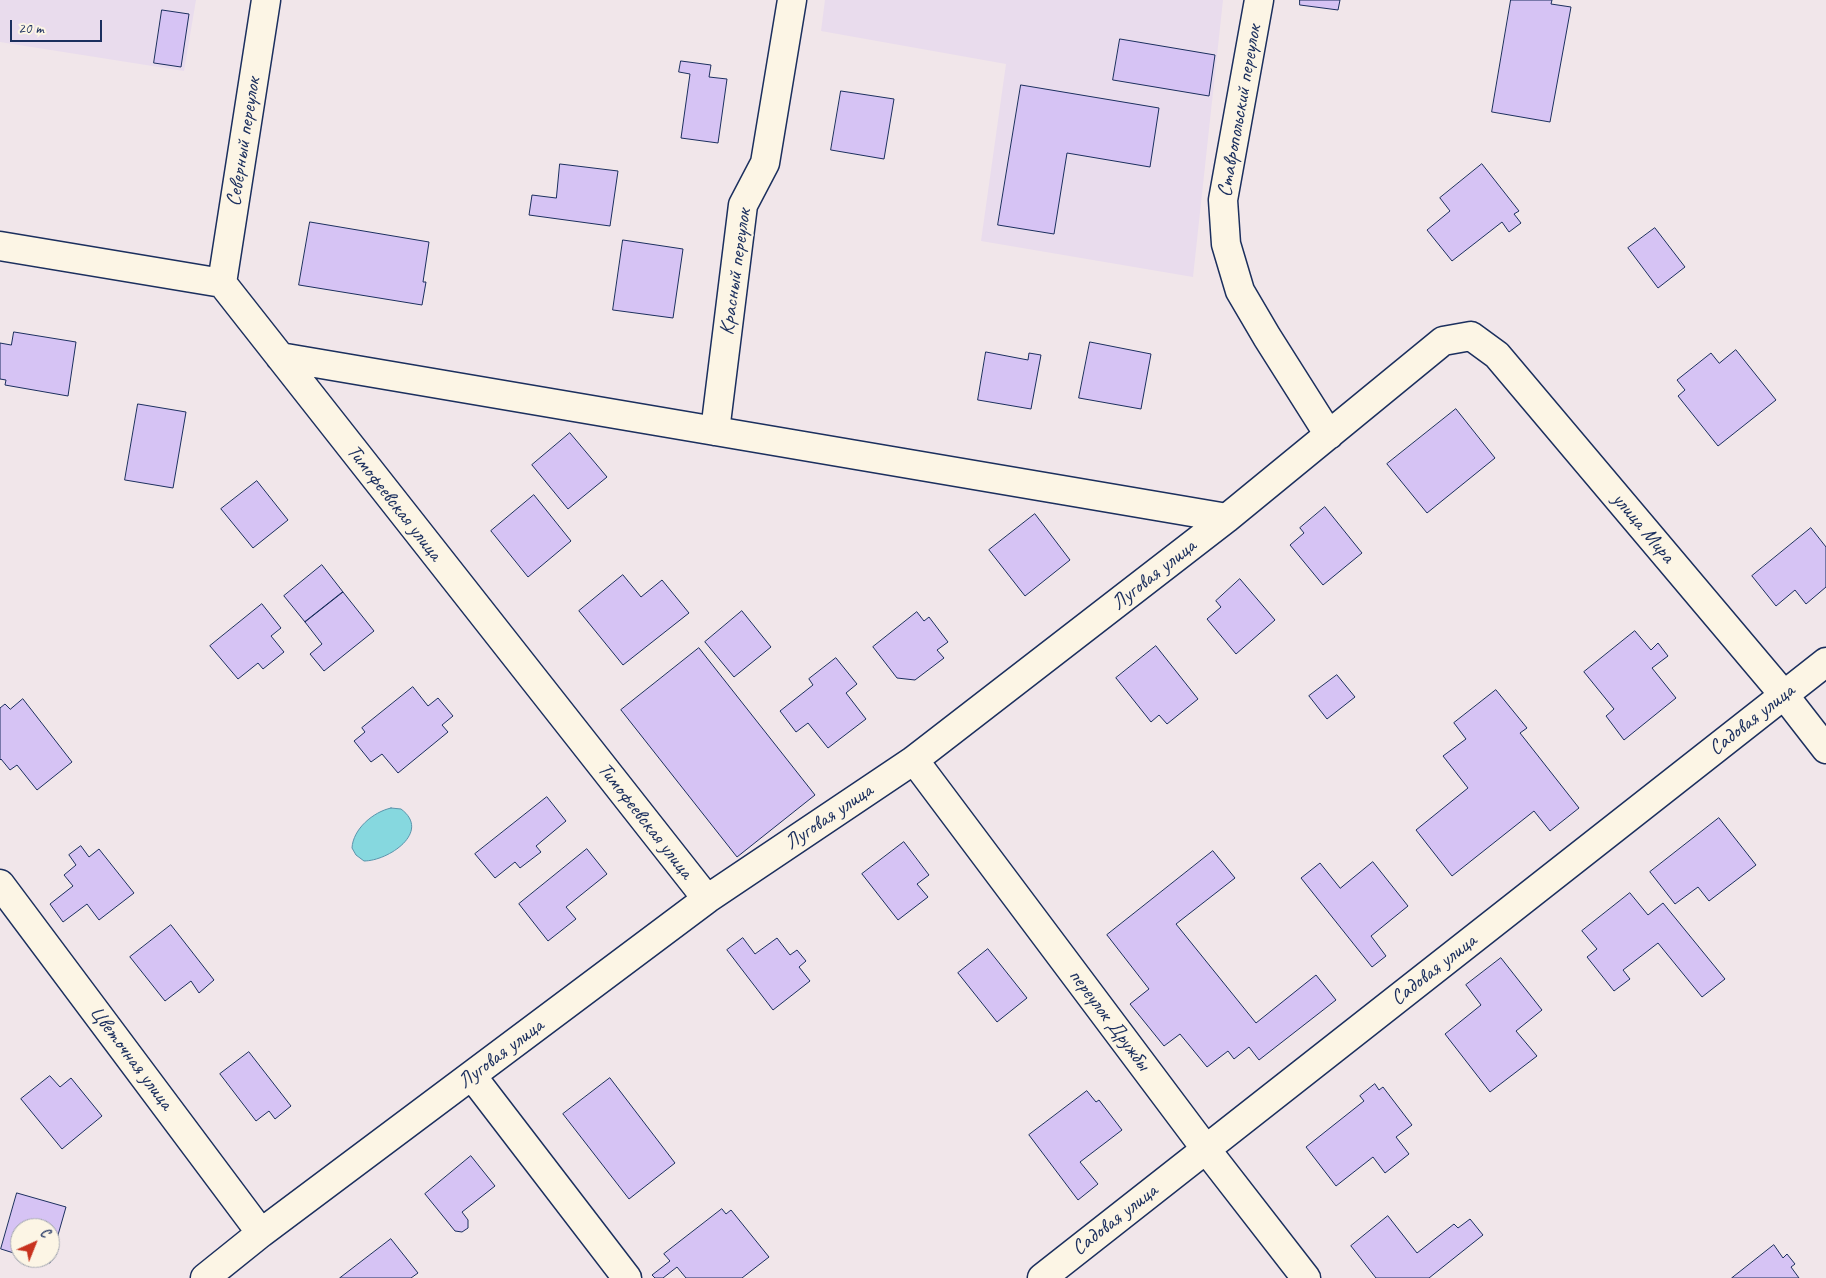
<!DOCTYPE html>
<html>
<head>
<meta charset="utf-8">
<style>
	body { margin:0 }
	#map { position:relative; width:1826px; height:1278px; overflow:hidden; background:#f1e6ea; font-family:Caveat,sans-serif }
	canvas { display:block }
	.north { position:absolute; left:10px; top:1218px; width:50px; height:50px; box-sizing:border-box; background:#fcf5e5; border:1px solid #a2a6af; border-radius:50%; rotate:44deg; font-size:14px; font-weight:700; line-height:20px; text-align:center; color:#1b2f5e }
	.north::after { content:''; display:block; margin:auto; width:18px; height:22px; background:#c8321e; clip-path:polygon(50% 0,100% 100%,50% 72%,0 100%) }
	.scale { position:absolute; left:10px; top:20px; width:92px; height:22px; box-sizing:border-box; border:2px solid #1b2f5e; border-top:0; padding-left:6px; font-size:15px; line-height:18px; white-space:nowrap; color:#1b2f5e; -webkit-text-stroke:4px #fcf5e5; paint-order:stroke }
</style>
</head>
<body>
<div id="map">
<canvas width="1826" height="1278"></canvas>
<div class="north">С</div>
<div class="scale">20 m</div>
</div>
<script>
const context = document.querySelector('canvas').getContext('2d');
context.lineJoin = 'round';
function fill(path, color) {
  context.fillStyle = color;
  context.fill(path, 'evenodd');
}
function trace(path, color, width, dash) {
  context.strokeStyle = color;
  context.lineWidth = width;
  context.lineCap = dash ? 'butt' : 'round';
  context.setLineDash(dash || []);
  context.stroke(path);
}
function label(font, color, halo, rows, align = 'center') {
  context.font = font + ' Caveat,sans-serif';
  context.lineWidth = 4;
  context.setLineDash([]);
  context.textBaseline = 'middle';
  context.strokeStyle = halo;
  context.fillStyle = color;
  for (const [text, x, y, turn = 0] of rows) {
    context.save();
    context.translate(x, y);
    context.rotate((+turn || 0) * Math.PI / 180);
    context.textAlign = isNaN(turn) ? turn : align;
    if (halo) context.strokeText(text, 0, 0);
    context.fillText(text, 0, 0);
    context.restore();
  }
}
const built = new Path2D(`
	M0,0H196L184,71L0,42Z
	M825,0H1223L1193,277L981,241L1006,64L821,31Z`);
const water = new Path2D(`
	M391,808L401,809C432,832 388,861 364,861L356,855L352,848C353,829 373,812 391,808Z`);
const building = new Path2D(`
	M1300,0H1340L1338,10L1300,5Z
	M1511,0H1552L1551,4L1571,7L1550,122L1492,112Z
	M162,10L189,14L181,67L154,63Z
	M1120,39L1215,55L1209,96L1113,80Z
	M681,61L711,65L709,77L727,79L718,143L681,138L690,74L679,72Z
	M1021,85L1159,108L1150,167L1067,153L1054,234L998,225Z
	M841,91L894,99L884,159L831,150Z
	M560,164L618,171L610,226L529,215L532,195L556,198Z
	M1482,164L1519,211L1514,214L1521,223L1509,232L1502,222L1452,261L1427,230L1450,211L1440,198Z
	M310,222L429,242L423,282H426L422,305L299,285Z
	M1655,228L1685,267L1658,288L1628,248Z
	M623,240L683,249L673,318L613,310Z
	M14,332L76,342L68,396L5,385L6,380L0,379V343L11,345Z
	M1090,342L1151,354L1141,409L1079,398Z
	M1736,350L1776,400L1718,446L1678,396L1685,390L1677,380L1711,353L1719,363Z
	M986,352L1028,360L1029,353L1041,355L1031,409L978,400Z
	M138,404L186,412L173,488L125,480Z
	M1456,409L1495,458L1427,513L1387,464Z
	M570,433L607,477L568,509L532,465Z
	M257,481L288,520L253,548L221,509Z
	M534,495L571,541L528,577L491,531Z
	M1325,507L1362,553L1323,585L1290,545L1304,533L1300,528Z
	M1035,514L1070,560L1025,596L989,550Z
	M1811,528L1826,547V587L1806,604L1795,590L1776,606L1752,576Z
	M322,565L343,592L305,622L284,596Z
	M623,575L641,597L662,580L689,613L623,665L579,611Z
	M1240,579L1275,620L1236,654L1207,619L1221,607L1216,601Z
	M343,592L374,631L324,671L310,654L322,644L305,622Z
	M262,604L281,628L271,636L284,652L263,669L258,663L238,679L210,646Z
	M742,611L771,647L734,677L705,642Z
	M917,612L924,621L929,617L948,642L937,650L944,658L915,680L897,678L873,647Z
	M1635,631L1651,650L1658,643L1668,656L1652,668L1676,698L1624,740L1606,716L1614,709L1584,672Z
	M1156,646L1198,699L1167,724L1159,715L1151,722L1116,678Z
	M699,648L815,795L737,857L621,710Z
	M836,658L857,684L846,693L866,719L828,748L808,723L796,732L780,711L813,685L809,679Z
	M1337,675L1355,697L1327,719L1309,696Z
	M413,687L428,706L438,698L453,716L442,725L448,732L398,773L382,754L371,762L354,741L365,732L362,728Z
	M1496,690L1527,728L1520,733L1579,808L1550,831L1534,811L1452,876L1416,830L1468,788L1443,756L1466,739L1454,723Z
	M23,699L72,762L37,790L17,765L10,770L1,759L0,760V708L5,704L10,709Z
	M547,797L566,821L536,846L541,852L520,868L515,862L495,878L475,854Z
	M1719,818L1756,865L1709,901L1698,887L1675,904L1650,872Z
	M904,842L929,875L917,884L928,897L898,920L862,874Z
	M81,846L89,857L99,849L134,893L99,920L87,904L63,922L50,904L73,886L64,875L76,865L69,855Z
	M587,849L607,874L566,907L576,919L548,941L519,904Z
	M1213,851L1235,878L1176,924L1256,1023L1316,975L1336,1000L1259,1060L1249,1047L1234,1059L1228,1051L1207,1067L1180,1034L1164,1046L1130,1004L1149,989L1107,935Z
	M1373,862L1408,906L1371,936L1386,956L1372,967L1301,878L1320,863L1340,888Z
	M1630,893L1648,915L1663,903L1725,979L1702,997L1658,943L1623,970L1630,979L1614,991L1587,957L1597,949L1582,931Z
	M171,925L214,980L199,993L191,981L165,1001L130,957Z
	M743,938L755,954L777,938L790,955L797,950L806,961L799,967L810,981L773,1010L727,950Z
	M988,949L1027,998L997,1022L958,973Z
	M1501,958L1542,1010L1516,1031L1537,1056L1490,1092L1445,1034L1481,1005L1466,985Z
	M249,1052L291,1106L275,1119L269,1111L256,1121L220,1074Z
	M50,1076L60,1087L71,1078L102,1116L62,1149L21,1099Z
	M610,1078L675,1163L629,1199L563,1114Z
	M1375,1084L1379,1090L1383,1087L1412,1125L1396,1137L1409,1154L1385,1173L1373,1157L1336,1186L1306,1147L1364,1101L1360,1096Z
	M1087,1091L1096,1102L1099,1100L1122,1130L1080,1162L1098,1184L1078,1200L1029,1135Z
	M471,1156L495,1186L462,1212L468,1220V1228L462,1232L455,1231L425,1194Z
	M17,1193L66,1207L50,1263L32,1258H50V1228H20V1255L1,1249Z
	M722,1209L726,1214L731,1210L769,1257L742,1278H686L677,1267L663,1278H655L652,1275L670,1261L664,1254Z
	M1388,1216L1417,1253L1454,1224L1458,1228L1470,1219L1483,1235L1429,1278H1376L1351,1246Z
	M391,1239L418,1273L411,1278H340Z
	M1774,1245L1783,1258L1787,1254L1795,1264L1791,1267L1799,1278H1732Z`);
const minor = new Path2D(`
	M1259,0L1223,200L1226,244L1240,291L1267,337L1329,435
	M0,246L222,283L707,899
	M222,283L266,0
	M280,357L1227,518
	M715,431L743,205L765,163L792,0
	M914,760L1205,1148L1306,1278
	M0,884L261,1233
	M472,1076L627,1278
	M205,1278L261,1233L707,899L914,760L1227,518L1443,341L1471,336L1497,355L1784,695L1826,749
	M1042,1278L1826,662`);
const streetNames = [
	["Ставропольский переулок",1240,111,-80],
	["Северный переулок",244,142,-81],
	["Красный переулок",736,272,-82],
	["Тимофеевская улица",394,503,52],
	["улица Мира",1643,528,50],
	["Луговая улица",1154,575,-38],
	["Садовая улица",1752,720,-38],
	["Луговая улица",829,817,-34],
	["Тимофеевская улица",645,821,52],
	["Садовая улица",1434,970,-38],
	["переулок Дружбы",1109,1020,53],
	["Луговая улица",501,1054,-37],
	["Цветочная улица",131,1058,53],
	["Садовая улица",1115,1220,-38]
];
fill(built, '#e9dced');
fill(water, '#86d8df');
trace(water, '#5b94ab', 1);
fill(building, '#d6c3f4');
trace(building, '#1b2f5e', 1);
trace(minor, '#1b2f5e', 31);
trace(minor, '#fcf5e5', 28);
label('21px', '#1b2f5e', '#fcf5e5', streetNames);
</script>
</body>
</html>
